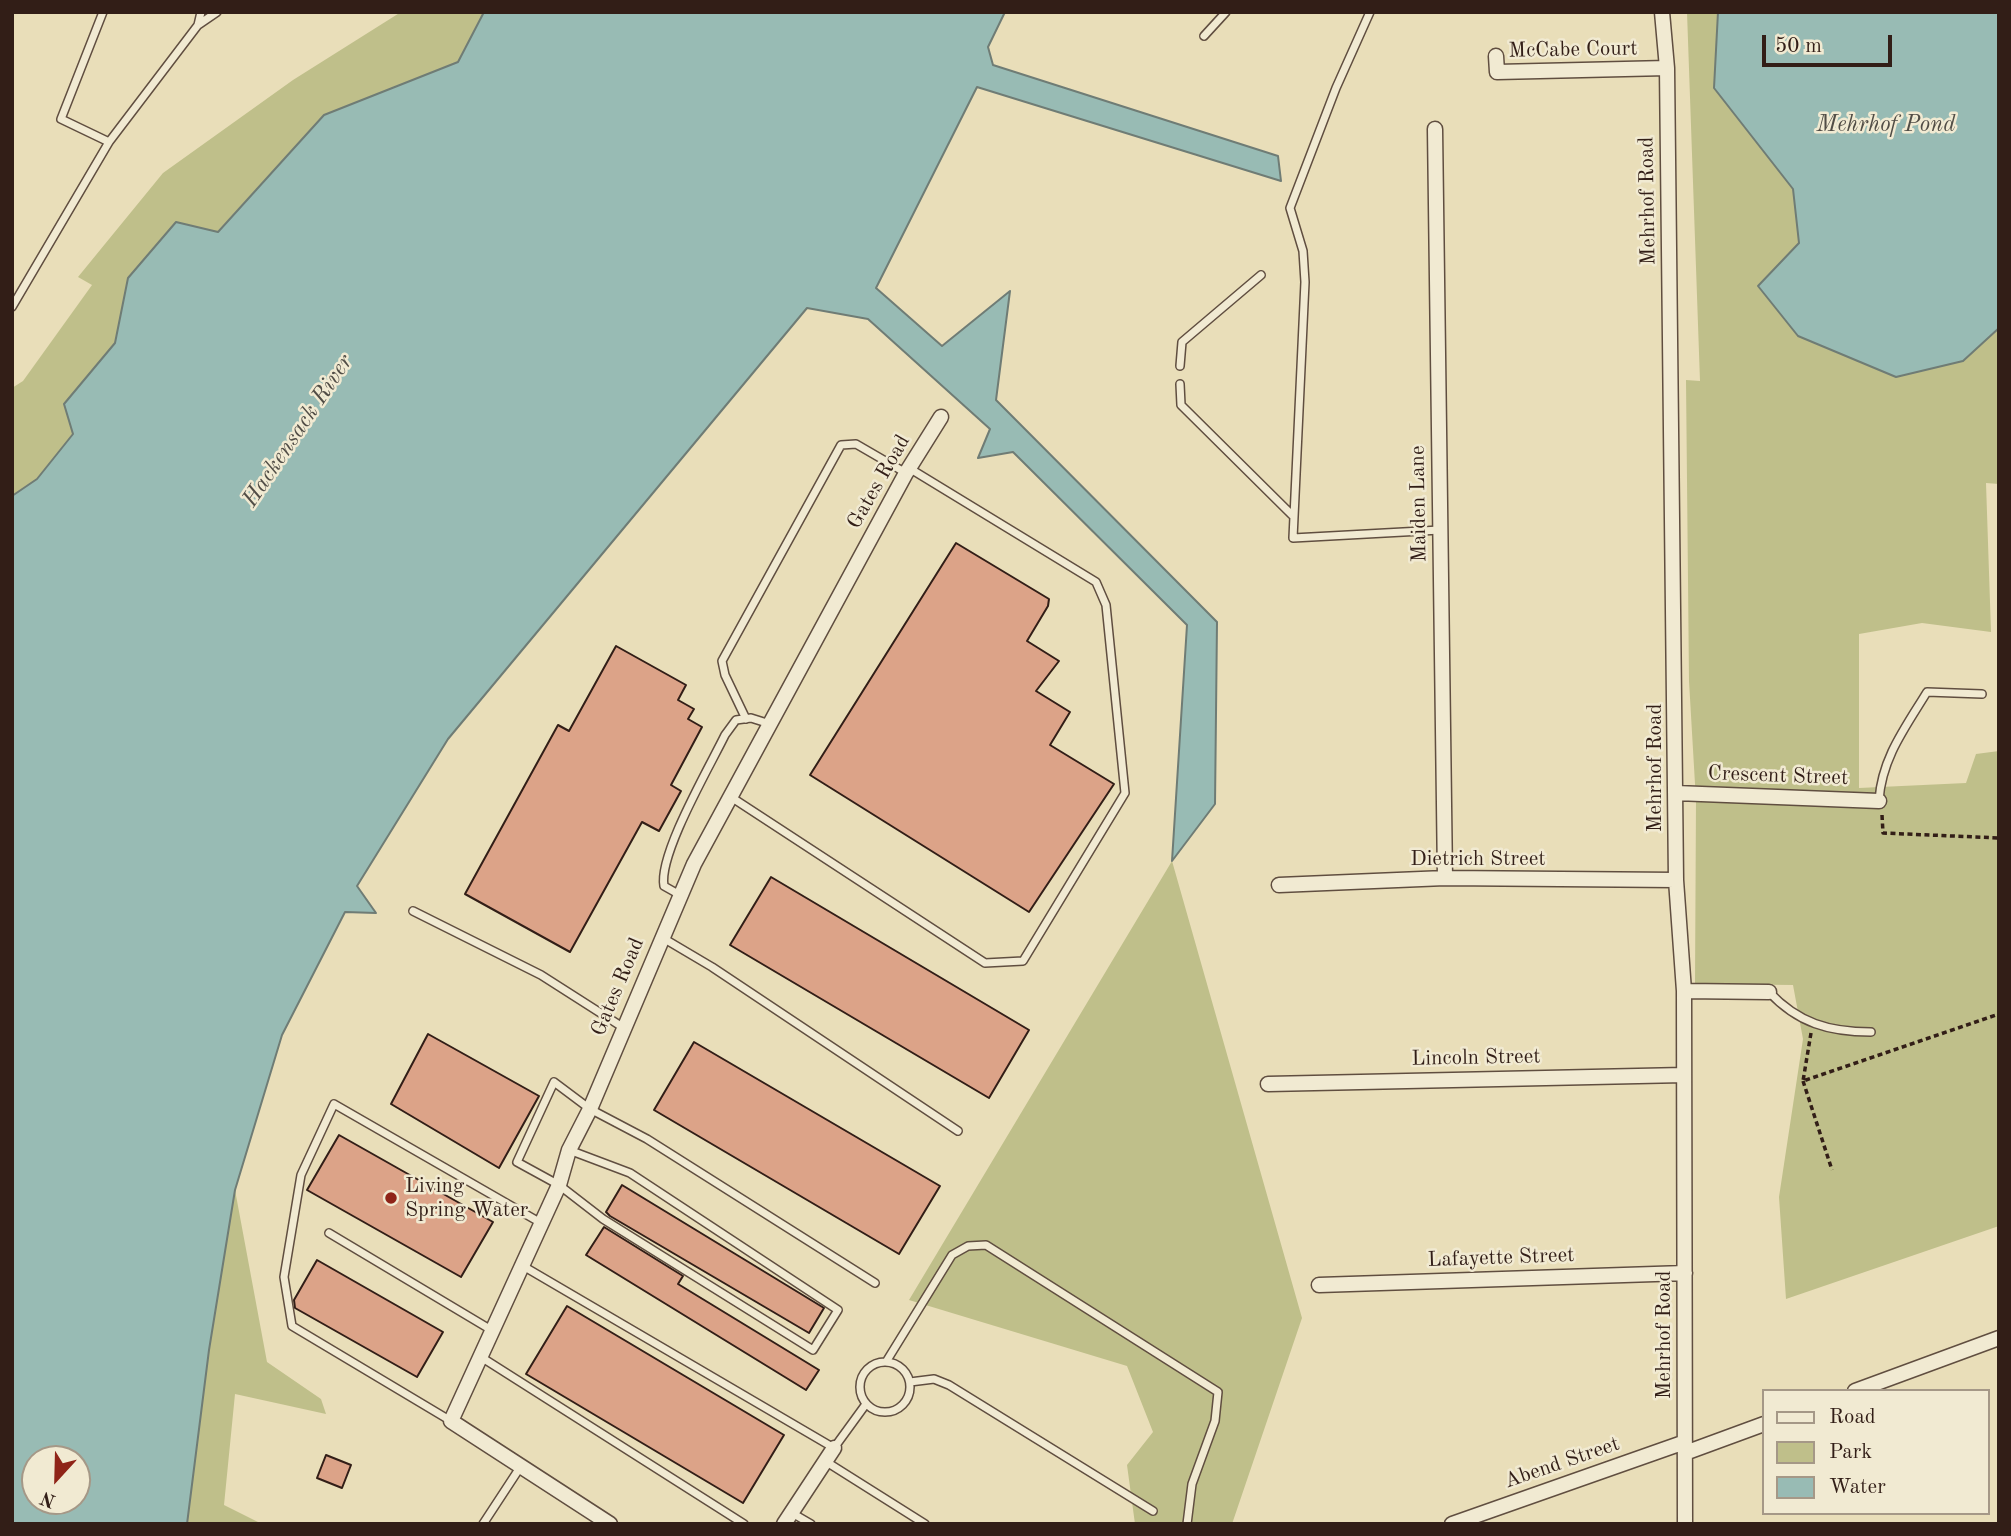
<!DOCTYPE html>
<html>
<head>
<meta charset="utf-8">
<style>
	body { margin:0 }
	#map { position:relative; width:2011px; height:1536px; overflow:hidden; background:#e9deb9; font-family:"Old Standard TT",serif }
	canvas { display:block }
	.frame { position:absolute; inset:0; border:14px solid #321e17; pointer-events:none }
	.legend { position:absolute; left:1762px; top:1389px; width:228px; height:126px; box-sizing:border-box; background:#f1ead2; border:2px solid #a59887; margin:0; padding:9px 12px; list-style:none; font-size:21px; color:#321e17 }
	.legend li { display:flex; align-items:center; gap:14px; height:35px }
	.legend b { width:35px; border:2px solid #a59887 }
	.north { position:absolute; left:21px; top:1445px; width:70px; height:70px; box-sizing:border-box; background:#f1ead2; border:2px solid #a59887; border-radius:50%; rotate:202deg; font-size:19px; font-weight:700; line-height:28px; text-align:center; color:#321e17 }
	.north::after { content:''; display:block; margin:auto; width:24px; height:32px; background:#8f2418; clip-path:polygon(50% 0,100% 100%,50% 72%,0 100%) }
	.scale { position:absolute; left:1762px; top:35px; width:130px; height:32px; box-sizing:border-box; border:4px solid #321e17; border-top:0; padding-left:9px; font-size:21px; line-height:24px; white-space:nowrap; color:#321e17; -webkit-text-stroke:5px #f1ead2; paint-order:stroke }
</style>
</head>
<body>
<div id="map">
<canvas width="2011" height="1536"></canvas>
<div class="frame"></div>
<ul class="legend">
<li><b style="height:9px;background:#f1ead2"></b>Road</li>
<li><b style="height:19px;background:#bfbf8a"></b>Park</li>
<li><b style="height:19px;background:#98bbb4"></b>Water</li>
</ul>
<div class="north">N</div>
<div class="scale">50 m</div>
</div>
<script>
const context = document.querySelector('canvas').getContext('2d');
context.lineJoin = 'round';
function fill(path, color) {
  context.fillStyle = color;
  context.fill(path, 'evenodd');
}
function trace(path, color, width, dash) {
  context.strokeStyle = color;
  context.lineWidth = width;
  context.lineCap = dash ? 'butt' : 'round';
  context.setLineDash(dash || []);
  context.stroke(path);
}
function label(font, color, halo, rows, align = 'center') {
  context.font = font + ' "Old Standard TT",serif';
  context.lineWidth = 5;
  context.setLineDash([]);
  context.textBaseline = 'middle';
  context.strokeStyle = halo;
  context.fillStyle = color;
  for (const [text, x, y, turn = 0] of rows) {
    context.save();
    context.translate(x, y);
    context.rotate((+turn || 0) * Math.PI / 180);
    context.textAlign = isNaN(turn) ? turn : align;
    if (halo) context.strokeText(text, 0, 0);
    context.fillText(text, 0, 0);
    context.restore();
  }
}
const green = new Path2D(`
	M401,12H484L458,62L324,115L217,232L128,278L115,343L64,404L73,434L37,479L12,496V388L23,381L92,285L78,277L163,173L293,80Z
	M1687,12H1718L1714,88L1793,189L1799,243L1963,361L1999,328V484L1986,483L1991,632L1922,623L1859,634V788L1966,783L1976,754L1999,751V1226L1786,1299L1779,1197L1803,1039L1793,985L1695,984L1696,801L1689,681L1686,380L1700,381Z
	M1172,861L1302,1318L1232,1524H1135L1127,1465L1153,1432L1127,1366L909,1300Z
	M235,1190L267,1362L321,1399L326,1414L235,1394L224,1505L262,1524H187L209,1350Z`);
const water = new Path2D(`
	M484,12H1005L988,47L993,65L1278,156L1281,181L977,87L876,288L942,346L1010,291L996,400L1217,622L1215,804L1172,861L1187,625L1013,452L978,458L990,429L868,319L807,308L448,739L357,886L376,913L345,912L282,1035L235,1190L209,1350L187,1524H12V496L37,479L73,434L64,404L115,343L128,278L176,222L218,232L324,115L458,62ZM35,1459H77V1501H35Z
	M1718,12H1999V328L1963,361L1896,377L1798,336L1758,286L1799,243L1793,189L1714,88Z`);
const building = new Path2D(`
	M956,543L1049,599L1048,606L1027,641L1059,661L1036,691L1070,712L1050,745L1114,784L1029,912L810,775Z
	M616,646L686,685L678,700L694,709L688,719L702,727L671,785L681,791L659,831L642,822L570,952L465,894L558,725L569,731Z
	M771,877L1029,1030L989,1098L730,945Z
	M428,1034L539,1096L499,1168L391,1104Z
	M694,1042L940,1186L899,1254L654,1110Z
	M339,1135L493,1222L461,1277L307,1190Z
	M622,1185L824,1308L809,1333L610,1216L606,1212Z
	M604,1227L683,1276L678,1284L819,1370L806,1390L586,1255Z
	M317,1260L443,1332L417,1377L295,1308L294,1300Z
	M567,1306L784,1435L743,1503L526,1374Z
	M326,1455L351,1465L342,1488L317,1478Z`);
const path = new Path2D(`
	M1882,815L1883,833L1999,838
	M1811,1033L1803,1081L1999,1014
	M1803,1081L1832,1170`);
const service = new Path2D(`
	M103,12L61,119L109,142L198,25L201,12
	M1370,12L1336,88L1290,208L1303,251L1305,282L1293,538L1440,530
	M198,25L217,12
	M1204,36L1226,12
	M12,307L109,142
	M1180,366L1182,342L1261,275
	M1180,384L1181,405L1292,515
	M746,719L725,675L722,661L841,445L856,444L906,473
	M731,797L985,963L1023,961L1125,793L1106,605L1096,582L909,468
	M1879,800C1882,758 1905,728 1927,692L1982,694
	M680,895L664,886C658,855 710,766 725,735L736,720L751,718L770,724
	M413,911L541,975L624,1028
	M663,938L712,967L958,1131
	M1769,992C1798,1023 1829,1032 1871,1032
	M569,1150L630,1173L838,1310L813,1350L603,1219L559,1185L517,1162L554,1082L590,1109L647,1139L875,1283
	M329,1233L493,1331
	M523,1266L834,1448L866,1404
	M481,1357L744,1524
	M886,1362L952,1255L968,1246L986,1245L1218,1392L1215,1421L1192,1484L1187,1524
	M860 1387a25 25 0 1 1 50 0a25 25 0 1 1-50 0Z
	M910,1382L934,1379L949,1385L1153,1511
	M451,1421L292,1326L284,1277L301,1175L334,1104L541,1223
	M825,1461L925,1524
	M792,1513L811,1524
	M483,1524L521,1466`);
const minor = new Path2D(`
	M1662,12L1667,68L1676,880L1684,991L1685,1524
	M1496,56L1497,72L1667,68
	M1435,129L1445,878
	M1676,793L1879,801
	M1279,885L1445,878L1676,880
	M1684,991L1769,992
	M1268,1084L1684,1075
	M1319,1285L1685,1273
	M1855,1391L1999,1338
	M1685,1453L1764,1424
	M610,1524L451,1421L559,1185L569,1150L590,1109L694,864L906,473L941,417
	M784,1524L834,1448
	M1452,1524L1685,1442`);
const markers = [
	[391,1198,7,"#8f2418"]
];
const streetNames = [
	["McCabe Court",1573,50,-1],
	["Mehrhof Road",1648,201,-91],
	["Gates Road",879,482,-60],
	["Maiden Lane",1419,504,-91],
	["Mehrhof Road",1655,768,-90],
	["Crescent Street",1778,776,2],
	["Dietrich Street",1478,859],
	["Gates Road",618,987,-67],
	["Lincoln Street",1476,1058,-1],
	["Lafayette Street",1501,1258,-2],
	["Mehrhof Road",1664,1335,-90],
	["Abend Street",1562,1463,-19]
];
const poiNames = [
	["Living",405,1186],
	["Spring Water",405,1210]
];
const waterNames = [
	["Mehrhof Pond",1886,125],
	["Hackensack River",298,431,-56]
];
fill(green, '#bfbf8a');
fill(water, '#98bbb4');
trace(water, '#6f7c75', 2);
fill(building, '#dca388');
trace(building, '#321e17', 2);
trace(service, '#604e40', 10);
trace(minor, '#604e40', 17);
trace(path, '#321e17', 3.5, [5, 3.5]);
trace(service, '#f1ead2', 7);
trace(minor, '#f1ead2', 14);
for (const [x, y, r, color] of markers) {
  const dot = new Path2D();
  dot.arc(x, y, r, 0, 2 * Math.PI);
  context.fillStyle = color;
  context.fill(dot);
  trace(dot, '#f1ead2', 2.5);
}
label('21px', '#321e17', '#f1ead2', streetNames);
label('21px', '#321e17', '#f1ead2', poiNames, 'left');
label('italic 23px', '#514d46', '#f1ead2', waterNames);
</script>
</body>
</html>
